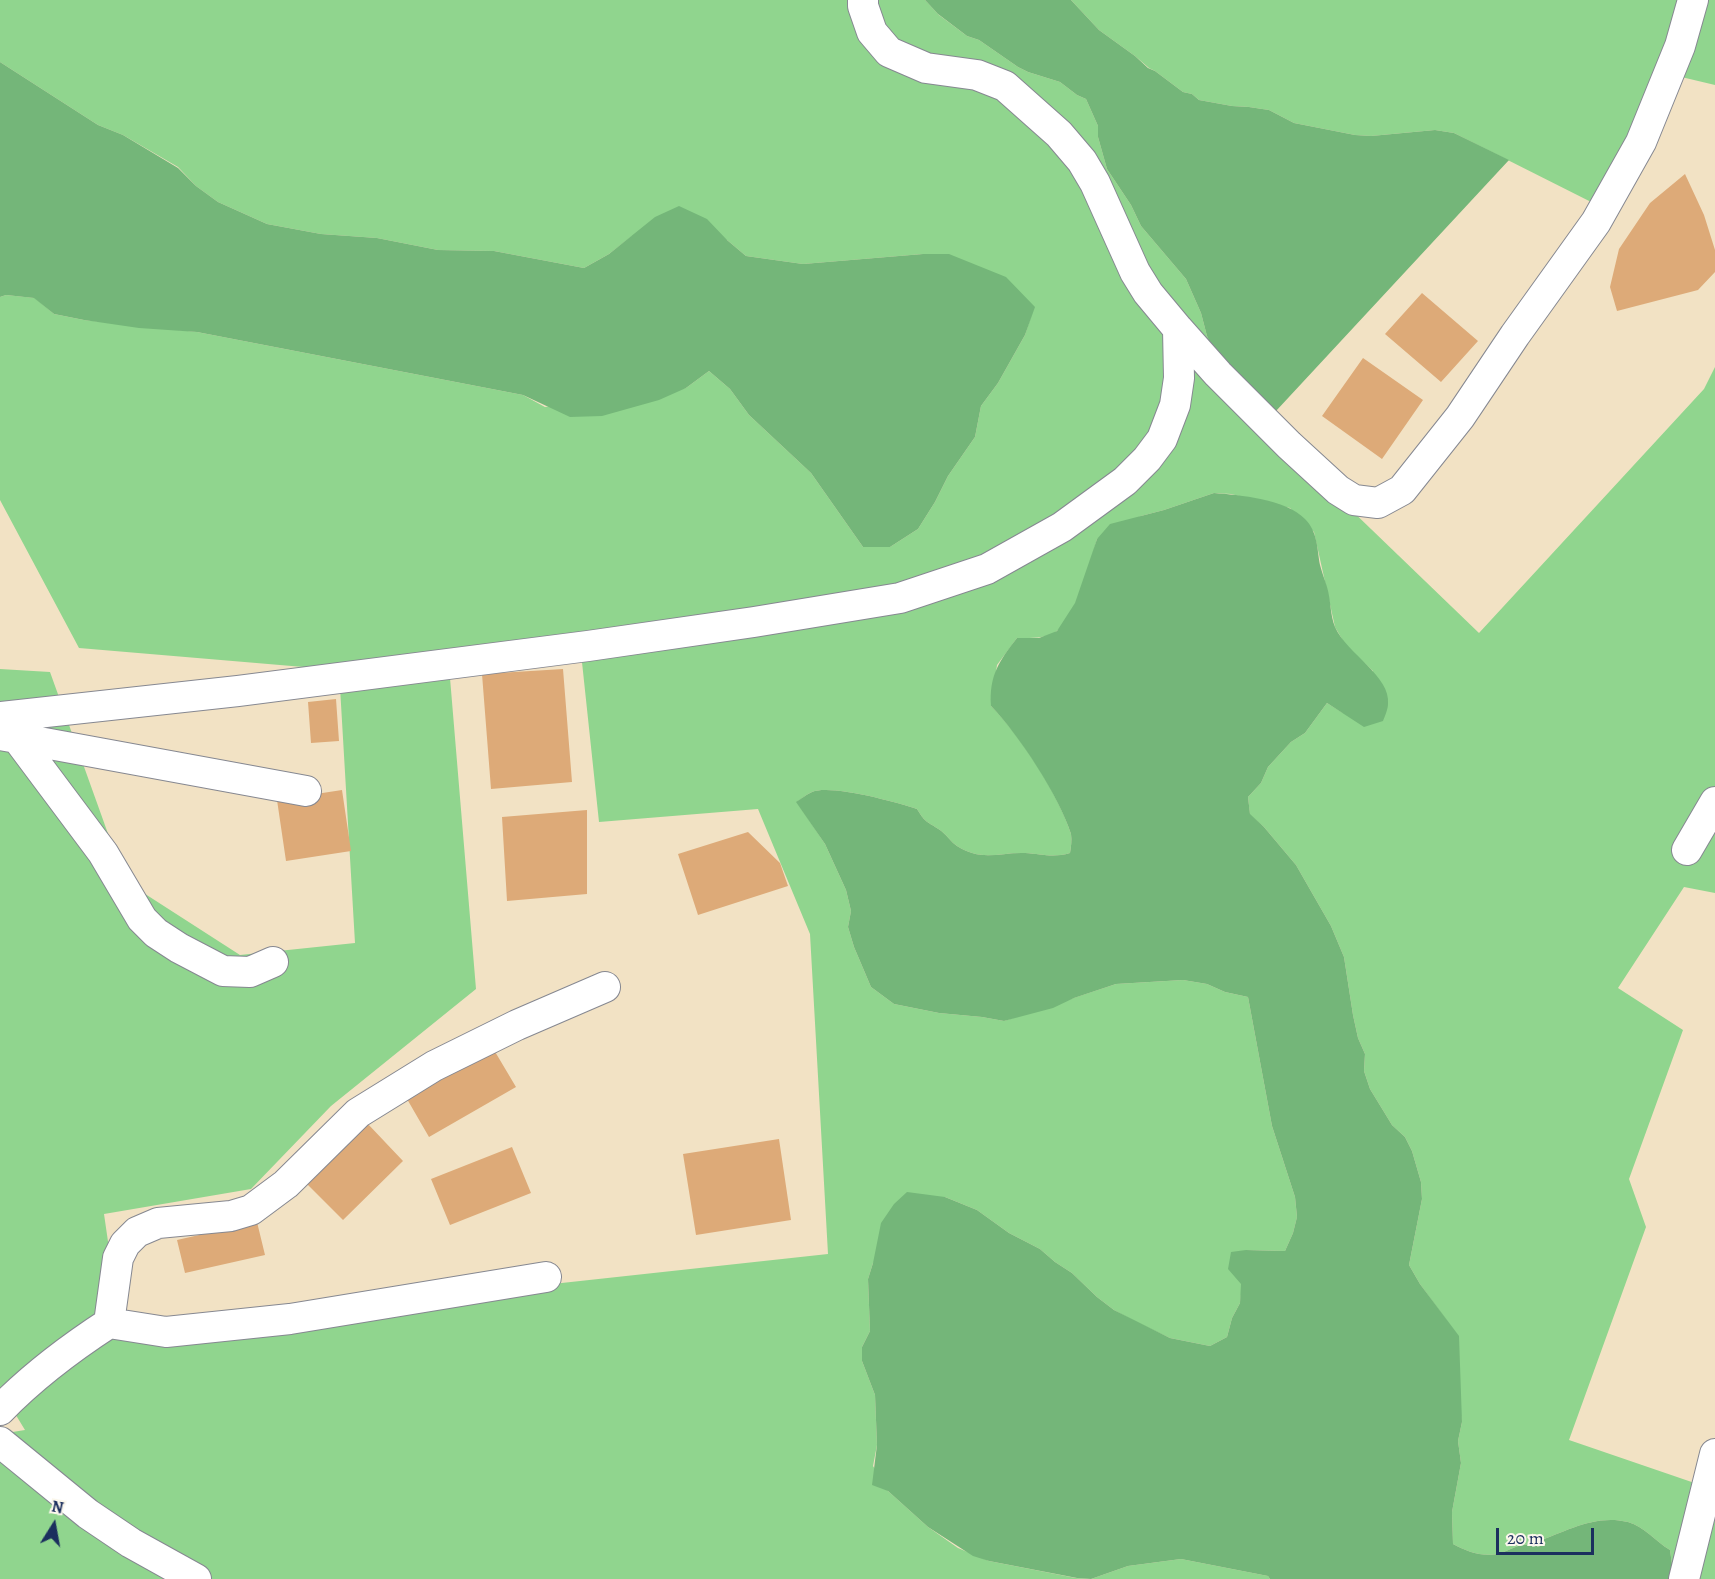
<!DOCTYPE html>
<html>
<head>
<meta charset="utf-8">
<style>
	body { margin:0 }
	#map { position:relative; width:1715px; height:1579px; overflow:hidden; background:#f2e2c4; font-family:Alegreya,serif }
	canvas { display:block }
	.north { position:absolute; left:24px; top:1495px; width:60px; height:60px; -webkit-text-stroke:4px #fbf7ec; paint-order:stroke; rotate:11deg; font-size:16px; font-weight:700; line-height:24px; text-align:center; color:#1b2f5e }
	.north::after { content:''; display:block; margin:auto; width:21px; height:27px; background:#1b2f5e; clip-path:polygon(50% 0,100% 100%,50% 72%,0 100%) }
	.scale { position:absolute; left:1496px; top:1528px; width:98px; height:27px; box-sizing:border-box; border:3px solid #1b2f5e; border-top:0; padding-left:8px; font-size:18px; line-height:21px; white-space:nowrap; color:#1b2f5e; -webkit-text-stroke:4px #fbf7ec; paint-order:stroke }
</style>
</head>
<body>
<div id="map">
<canvas width="1715" height="1579"></canvas>
<div class="north">N</div>
<div class="scale">20 m</div>
</div>
<script>
const context = document.querySelector('canvas').getContext('2d');
context.lineJoin = 'round';
function fill(path, color) {
  context.fillStyle = color;
  context.fill(path, 'evenodd');
}
function trace(path, color, width, dash) {
  context.strokeStyle = color;
  context.lineWidth = width;
  context.lineCap = dash ? 'butt' : 'round';
  context.setLineDash(dash || []);
  context.stroke(path);
}
const green = new Path2D(`
	M0,0H925L939,15L967,36L979,40L1018,67L1028,72L1060,82L1077,95L1086,99L1098,126V137L1107,169L1131,205L1141,226L1186,279L1201,313L1207,336L1263,425L1479,633L1704,389L1715,367V893L1684,887L1618,988L1683,1030L1629,1179L1646,1227L1569,1440L1715,1490V1579H1674L1670,1550C1655,1541 1645,1527 1628,1522C1595,1514 1567,1531 1536,1542C1530,1544 1524,1545 1518,1546C1512,1548 1507,1551 1501,1553C1484,1558 1468,1552 1453,1544L1452,1512L1461,1463L1458,1441L1462,1422L1447,1321L1420,1284L1409,1265L1422,1199L1421,1182L1412,1151L1405,1137L1392,1125L1370,1089L1364,1071L1365,1054L1358,1038L1353,1015L1344,957L1331,926L1296,865L1264,827L1250,815L1248,797L1261,783L1268,767L1279,755L1291,742L1305,733L1327,703L1343,713L1373,671L1346,646L1335,627L1314,532L1290,508L1231,494L1214,493L1164,510L1141,516L1097,539C1090,563 1077,614 1058,630C1048,639 1030,638 1017,638L997,665L991,706C1020,735 1059,795 1071,834C1072,840 1071,847 1070,853C1053,858 1042,854 1025,853C999,852 982,862 957,846C951,842 946,834 940,830C927,821 926,824 917,809C896,802 831,784 812,792C807,794 801,799 797,802L825,844L846,890L851,911L848,927L854,947L871,987L894,1004L939,1013L982,1017L1004,1021L1116,984L1183,980L1207,984L1225,992L1248,997L1272,1126L1295,1197L1297,1217L1293,1233L1285,1251L1246,1250L1240,1303L1232,1318L1227,1337L1210,1346L1170,1338L1134,1321L1114,1310L1097,1297L1072,1273L1055,1262L1040,1249L1009,1233L977,1210L945,1197L873,1263L868,1279L870,1331L862,1347V1361L875,1395L877,1445L873,1466L888,1491L928,1527L958,1548L989,1561L1076,1578L1091,1579L1128,1566L1181,1559L1268,1576L1270,1579H0V1434L25,1430L0,1389V669L50,672L125,881L240,955L355,943L339,670L79,648L0,500V297L6,295L35,298L54,314L84,320L197,332L523,395L545,407L686,388L709,371L730,389L749,415L811,473L863,547H890L918,529L935,502L948,476L975,437L981,406L998,383L1025,335L1034,307L923,254L803,264L746,256L727,240L632,236L609,254L584,268L494,251L438,250L377,238L321,234L267,224L218,202L196,186L178,167L123,135L98,125L0,62ZM579,634L599,822L758,809L810,934L828,1254L121,1331L104,1214L251,1189L331,1106L476,989L448,654Z
	M1071,0H1715V85L1673,75L1611,212L1454,133L1435,130L1371,136L1355,135L1294,123L1269,110L1249,107L1232,106L1199,100L1192,94L1183,92L1155,71L1149,68L1135,56L1099,30Z`);
const forest = new Path2D(`
	M925,0H1071L1099,30L1135,56L1148,68L1155,71L1183,92L1192,94L1199,100L1232,106L1249,107L1269,110L1294,123L1355,135L1371,136L1435,130L1454,133L1509,160L1263,425L1213,349L1207,336L1201,313L1186,279L1141,226L1131,205L1107,169L1098,137V126L1086,99L1077,95L1060,82L1028,72L1018,67L979,40L967,36L938,14Z
	M0,62L98,125L123,135L178,168L196,186L218,202L267,224L321,234L377,238L438,250L494,251L584,268L609,254L655,217L679,206L707,219L727,240L746,256L803,264L923,254H949L1006,277L1035,307L1025,335L998,383L981,406L975,437L948,476L935,502L918,529L890,547H863L811,473L749,415L730,389L709,371L686,388L659,400L602,416L570,417L523,395L197,332L139,328L84,320L54,314L34,298L6,295L0,297Z
	M1214,493C1239,495 1286,499 1305,519C1318,532 1317,549 1320,565C1322,573 1325,580 1327,587C1331,600 1330,615 1335,627C1347,654 1391,676 1388,704C1388,709 1385,716 1383,721L1364,727L1327,703L1305,733L1291,742L1279,755L1268,767L1261,783L1248,797L1250,814L1264,827L1296,865L1331,926L1344,957L1353,1015L1358,1038L1365,1054L1364,1071L1370,1089L1392,1125L1405,1137L1412,1151L1421,1182L1422,1199L1409,1265L1420,1284L1459,1336L1462,1422L1458,1441L1461,1463L1452,1512L1453,1544C1468,1552 1484,1558 1501,1553C1507,1551 1512,1548 1518,1546C1524,1545 1530,1544 1536,1542C1567,1531 1595,1514 1628,1522C1645,1527 1655,1541 1670,1550L1674,1579H1270L1268,1576L1181,1559L1128,1566L1091,1579L1077,1578L989,1561L973,1556L928,1527L888,1491L872,1485L877,1445L875,1395L862,1361V1347L870,1331L868,1279L873,1263L881,1223L894,1204L907,1192L945,1197L977,1210L1009,1233L1040,1249L1055,1262L1072,1273L1097,1297L1114,1310L1170,1338L1210,1346L1227,1337L1232,1318L1240,1303L1241,1284L1228,1269L1231,1252L1246,1250L1285,1251L1293,1233L1297,1217L1295,1197L1272,1126L1248,997L1225,992L1207,984L1183,980L1116,984L1074,998L1053,1008L1004,1021L982,1017L939,1013L894,1004L871,987L854,947L848,927L851,911L846,890L825,844L796,802C801,799 807,794 812,792C831,784 896,802 917,809C926,824 927,821 940,830C946,834 951,842 957,846C982,862 999,852 1025,853C1042,854 1053,858 1070,853C1071,847 1072,840 1071,834C1059,796 1019,735 991,706C989,676 999,661 1017,638H1039L1057,631L1075,603L1097,539L1110,524L1164,510Z`);
const building = new Path2D(`
	M1685,174L1704,215L1715,250V272L1698,290L1617,311L1610,287L1619,249L1650,203Z
	M1422,293L1478,341L1441,382L1385,334Z
	M1363,358L1423,400L1382,459L1322,416Z
	M563,669L572,782L491,789L482,674Z
	M336,699L339,741L311,743L308,702Z
	M342,790L351,851L286,861L277,800Z
	M587,810V894L507,901L502,817Z
	M748,832L780,863L788,886L698,915L678,854Z
	M494,1050L516,1087L429,1137L407,1099Z
	M367,1123L403,1161L343,1220L306,1183Z
	M779,1139L791,1220L696,1235L683,1154Z
	M512,1147L531,1193L450,1225L431,1179Z
	M257,1222L265,1255L185,1273L177,1240Z`);
const minor = new Path2D(`
	M863,0V6L872,32L889,52L926,68L977,75L1005,86L1059,134L1082,161L1095,183L1135,272L1148,293L1178,329L1218,374L1289,445L1338,490L1354,500L1378,503L1402,490L1460,417L1515,335L1596,222L1641,142L1680,46L1693,0
	M0,717L238,691L588,646L754,622L900,598L987,569L1062,527L1125,481L1147,459L1162,439L1175,405L1179,378L1178,329
	M0,735L17,738L103,853L142,919L156,933L179,948L223,971L250,972L273,962
	M17,738L306,791
	M1687,850L1715,802
	M109,1323L166,1332L290,1319L546,1277
	M0,1410C33,1376 69,1349 109,1323L118,1258L125,1244L137,1232L158,1223L231,1216L251,1210L286,1184L358,1113L434,1066L517,1025L605,987
	M0,1442L88,1514L131,1543L196,1579
	M1684,1579L1715,1454`);
fill(green, '#90d58e');
fill(forest, '#74b679');
fill(building, '#ddaa78');
trace(minor, '#868891', 32);
trace(minor, '#fff', 30);
</script>
</body>
</html>
